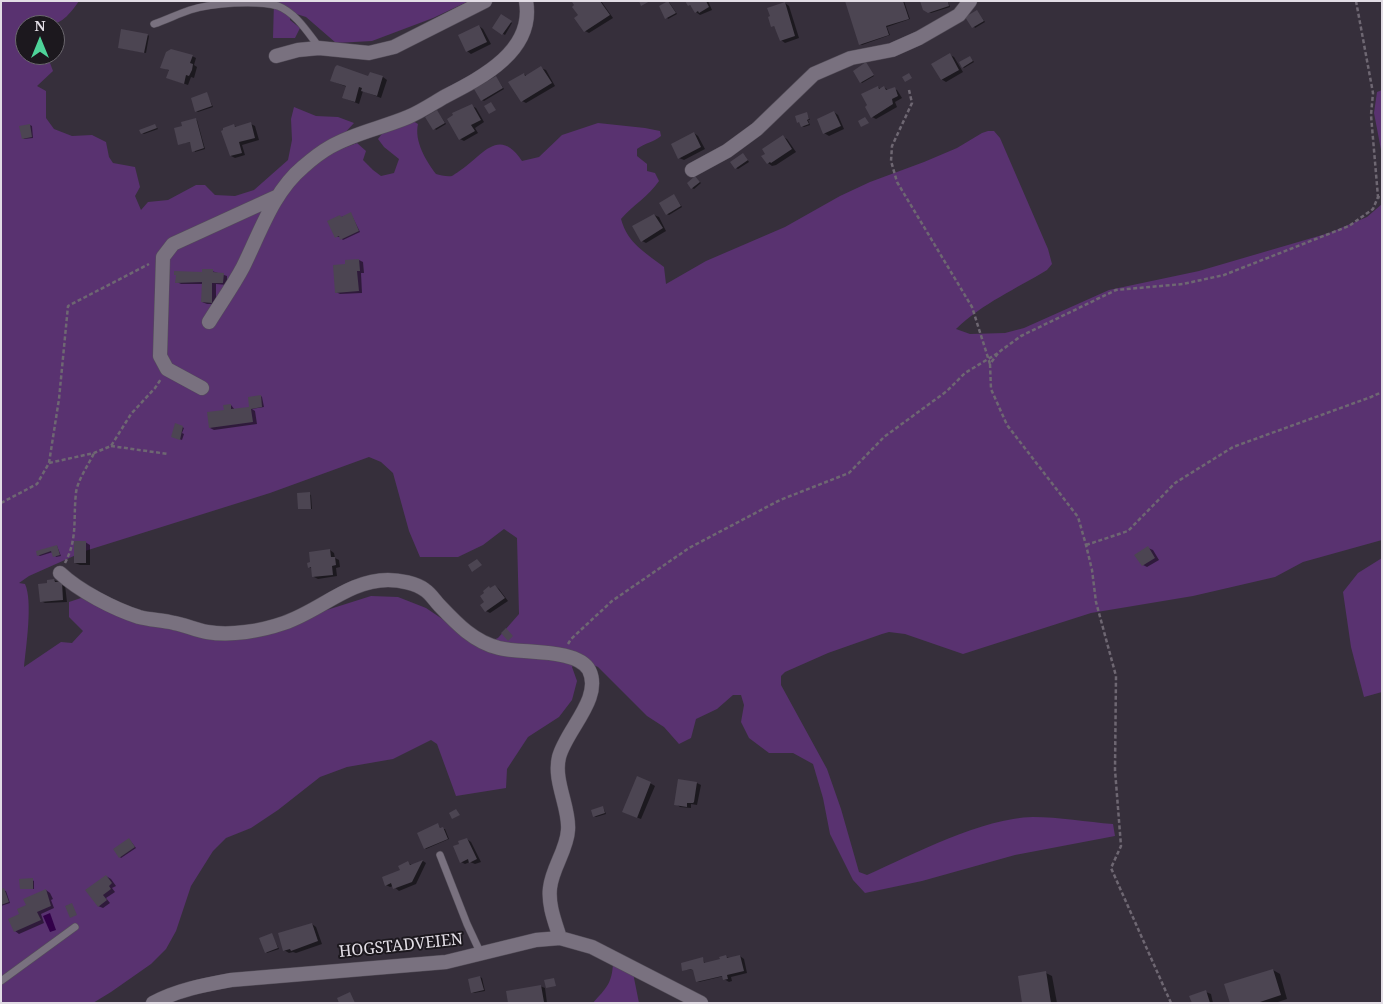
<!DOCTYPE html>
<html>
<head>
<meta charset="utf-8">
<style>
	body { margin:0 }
	#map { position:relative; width:1383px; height:1004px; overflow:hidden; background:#362f3b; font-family:"Noto Serif",serif }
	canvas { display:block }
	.frame { position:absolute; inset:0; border:2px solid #e2dde5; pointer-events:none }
	.north { position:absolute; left:15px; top:15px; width:50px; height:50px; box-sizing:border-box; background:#1c181e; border:1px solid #6b676e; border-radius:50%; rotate:0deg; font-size:14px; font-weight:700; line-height:20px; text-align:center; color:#e2dde5 }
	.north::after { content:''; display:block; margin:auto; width:18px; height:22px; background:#4ed399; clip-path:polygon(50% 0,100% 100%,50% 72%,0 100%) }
</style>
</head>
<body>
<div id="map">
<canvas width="1383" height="1004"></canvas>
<div class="frame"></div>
<div class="north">N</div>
</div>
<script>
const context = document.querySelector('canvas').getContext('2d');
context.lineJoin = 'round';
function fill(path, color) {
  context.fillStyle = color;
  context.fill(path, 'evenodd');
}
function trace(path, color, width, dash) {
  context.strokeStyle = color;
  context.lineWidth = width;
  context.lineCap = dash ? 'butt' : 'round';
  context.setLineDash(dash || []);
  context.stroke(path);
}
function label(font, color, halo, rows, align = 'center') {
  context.font = font + ' "Noto Serif",serif';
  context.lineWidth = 4;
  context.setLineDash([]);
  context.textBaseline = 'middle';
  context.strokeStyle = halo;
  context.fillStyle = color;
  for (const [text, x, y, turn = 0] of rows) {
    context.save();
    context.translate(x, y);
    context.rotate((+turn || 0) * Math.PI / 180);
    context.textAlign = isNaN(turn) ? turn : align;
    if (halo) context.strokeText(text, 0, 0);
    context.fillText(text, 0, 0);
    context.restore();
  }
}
const green = new Path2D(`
	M1,1H79C60,28 55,25 25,25V55H47L53,71L37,86L46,91V118L54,129L72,136L92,135L106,142L109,157L113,163L135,167L140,187L135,196L141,210L148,202L168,200L196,185H205L215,195L235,196L254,190L288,160L292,140L291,119L294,107L316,116L338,117L354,123L342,136L337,145L341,149L357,143L366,151L363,160L373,170L381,176L394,173L399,159L384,147L378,139L384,131L413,121L418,124C414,141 426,161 436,174C440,175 447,177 452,176C452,176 458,172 458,172C482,157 498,125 522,161L539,157L562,135L598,123L645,128L660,131L661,136C654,142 645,143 637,149V156L647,164V171L655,173L659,181C649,196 633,205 621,219C628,244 645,252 664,267L666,284L706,261L785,227L840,196L870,182L924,162L957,148L982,133L988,131H994L1000,138L1048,249L1052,264L1047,270C1016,289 983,303 956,329L970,334L1005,333L1024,328L1109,290L1199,271L1329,233L1367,217L1382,204V540L1303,562L1275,577L1193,596L1091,613L963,654L905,634L889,632L882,634L828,653L785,672L781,676V685L827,769L841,809L859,872L867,875C914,854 982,818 1033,817C1059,817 1087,822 1113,824L1115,836L1015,855L922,881L865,893L853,880L830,834L823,798L813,764L793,753H769L749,738L741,722L744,705L741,695H733L717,709L696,719L691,738L679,744L664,727L647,716L598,667L578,658L572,667L577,681L572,700L559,717L528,737L507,769L506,788L456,796L437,744L431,740L393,759L347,767L320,777L278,810L251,828L226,838L213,851L191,886L176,931L166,949L151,964L111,992L93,1003H1ZM369,457L381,462L393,473L409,531L420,557H458L483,545L504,529L517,538L519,614L498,638L481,645L426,608L398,597L371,596L311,615L226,634L196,629L81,598L69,602V617L83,631L72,643L61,642L24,667C26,647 33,601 25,584L19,583L29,576L85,551L270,493Z
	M274,1H469L433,18L372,41L336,43L306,17L290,12V20L300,28L295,38H273Z
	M1382,90V155L1374,113L1377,92Z
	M1382,558V692L1364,697L1351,647L1343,592L1358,573Z
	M613,963L633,973L639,1003H593C606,988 612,984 613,963Z`);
const water = new Path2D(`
	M50,913L56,930L50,932L43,916Z`);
const shadow = new Path2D(`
	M576,1H601L613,18L589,33L585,31Z
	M686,1H708L712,10L700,15L696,12Z
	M846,1H904L910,19L887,27L890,35L862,45L860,44Z
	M921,1H948L950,7L931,13L924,10Z
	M669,2L677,14L668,19L660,7Z
	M785,3L789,6L799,38L785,43L781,40L770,18Z
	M977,11L985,22L975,28L967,17Z
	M502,16L512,23L505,35L494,28Z
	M479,26L483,29L491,44L471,54L467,51Z
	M148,35L149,36L146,53L121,48Z
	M950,55L954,57L963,72L946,82L941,79Z
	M192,56L196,58L194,65L197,67L194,78L191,77L188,85L168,78L170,71L162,67Z
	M970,57L974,62L964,68L963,67Z
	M866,64L874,76L862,83L861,82Z
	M541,68L546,70L555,86L526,103L522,101L524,74L527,76Z
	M383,77L387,80L381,98L363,91L359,104L344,98L347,87L332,81Z
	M496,77L504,89L484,101L482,100Z
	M878,87L881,89L884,87L888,90L893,88L897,90L902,98L895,102L897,107L876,119L872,117Z
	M207,94L213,107L198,112L196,111Z
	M472,106L476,108L484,122L475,128L478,133L464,141L460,139Z
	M437,111L446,124L436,130L427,118Z
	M834,112L838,115L844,129L829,136L824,133Z
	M807,114L810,120H808L810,125L804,127L802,126Z
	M195,119L197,120L205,149L195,152L191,142L179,144L184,127Z
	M251,124L255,126L259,140L242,145L245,155L235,158L231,156L234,126L237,127Z
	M30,125L32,126L33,138L24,139L23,138Z
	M155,125L158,129L144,134L142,133Z
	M694,133L698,136L705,149L684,160L679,158Z
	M783,137L787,139L796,152L776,165L772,166L768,163Z
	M745,156L749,162L738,169L736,168Z
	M696,178L701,183L694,189L692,188Z
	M674,195L682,207L669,215L667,214Z
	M351,214L360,232L343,240L340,237H336L341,217Z
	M654,215L659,217L666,231L646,243L642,241Z
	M359,260L363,262L364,273H361L362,293L340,294L336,292L346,265V261Z
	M212,271L227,276V285L216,284V304H207L202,302L203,284H181L177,282Z
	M261,396L262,397L264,407L252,409L255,411L257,424L214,430L210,428L231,405L235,410L251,408Z
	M182,427L184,428L182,433L184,434L182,440L174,437Z
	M309,494L311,495L312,509H299Z
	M85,542L90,545V565H80L75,563Z
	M57,546L61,556L56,557L53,552L40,556L38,555Z
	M1148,548L1153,550L1159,560L1147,567L1143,565Z
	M330,550L334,553L335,558L339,560L340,567L336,568L337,576L318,579L314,577L313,569L309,567Z
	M54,580L65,585L67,602L45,603L41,601L48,584Z
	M495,586L499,589L508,601L490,613L486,611V602L491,589Z
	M650,783L655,786L641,819L628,814Z
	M697,783L701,785L697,805L691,804V808L680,807L676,804Z
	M603,807L606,814L596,817L594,816Z
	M438,824L441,829H445L449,839L426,849L425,848Z
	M129,839L136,848L121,858L120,857Z
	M467,839L471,842L481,862L475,864L470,862L465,864L461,862Z
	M423,861L426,863L416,884L399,891L393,886L390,887L386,885L408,863L412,865Z
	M106,876L111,879L116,886L112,888L115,892L106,898L110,903L103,908L98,906Z
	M32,880L34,881V889H21Z
	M1,890L6,891L10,903L1,906Z
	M46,890L50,893L53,899L51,900L54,908L41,914L44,923L19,934L15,931L21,915L27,906Z
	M312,924L316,927L322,944L296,953L293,952L289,953L284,950Z
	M272,935L279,949L267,953L266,952Z
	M740,956L744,959L747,973L731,977L732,981L729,982L724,979V976L699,982L697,981L694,969L684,970L703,959L705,964L722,960L726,957L730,958Z
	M1273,970L1280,974L1287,999L1275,1003H1231Z
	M1046,973L1052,976L1057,1003H1024Z
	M480,977L482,978L485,991L474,993L472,992Z
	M540,986L545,988L547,1003H510Z
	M1206,992L1211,994L1213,1003H1193Z`);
const building = new Path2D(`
	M574,1H600L610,15L584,32L574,18L578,15L572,7L574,5L572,2Z
	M639,1H650L641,6Z
	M668,1L676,13L665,19L659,6Z
	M685,1H706L709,7L699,13L698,11L695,13L690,5L688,6Z
	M845,1H903L909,19L886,26L889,35L859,45Z
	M920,1H948L949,6L928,13L923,10Z
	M785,2L795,36L780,41L774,26L771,27L768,17L770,16L767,8Z
	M977,10L984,21L972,28L965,17Z
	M501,14L512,21L502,35L492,28Z
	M479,25L487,42L466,52L458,35Z
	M121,29L148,34L144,53L118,48Z
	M171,49L193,55L190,63L193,64L192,70L189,76L186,75L184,84L166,78L169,70L160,68L166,52Z
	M950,53L959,70L941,80L931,64Z
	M970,56L973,61L962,68L959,62Z
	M866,62L874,75L860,83L853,71Z
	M337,65L368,76L370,72L383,76L377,96L361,91L362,88L359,87L355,102L342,98L346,86L330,81L335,67Z
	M541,66L552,83L521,102L508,82L524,73L525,76Z
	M909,73L912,78L905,82L902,77Z
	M496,76L503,88L481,101L474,89Z
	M878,86L879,89L884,86L886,90L895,87L898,96L892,99L893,104L871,118L865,107L867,105L861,94Z
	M207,92L212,106L195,112L191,98Z
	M491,102L496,110L489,114L484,106Z
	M472,104L481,120L471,125L475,131L459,140L447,119L453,115L452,113Z
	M437,110L445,123L433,130L425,117Z
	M834,111L841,126L823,134L817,119Z
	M807,112L809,119L807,120L809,124L801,127L799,122L797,123L795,116Z
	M865,117L869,123L861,127L858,121Z
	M196,118L204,148L192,152L190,142L178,145L174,128L182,126L181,122Z
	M251,122L255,138L239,142L242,153L230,156L221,131L223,130V128L234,124L235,127Z
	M30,124L32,137L22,139L19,126Z
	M155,124L157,128L141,134L139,130Z
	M694,132L701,147L678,159L671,144Z
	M783,135L792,149L771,163L770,162L767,164L761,156L765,154L762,149Z
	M743,153L748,160L735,169L730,162Z
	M695,176L700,182L691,189L687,183Z
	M674,194L681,206L666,215L659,203Z
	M351,212L359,231L340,240L339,236L335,238L327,221L340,215L341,217Z
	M654,214L663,228L641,242L632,226Z
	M359,259L360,271H357L359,291L335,293L333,265L345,264V260Z
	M202,269H213V272L224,273L223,283H212V303L201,302L202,282L175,283L176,275H174V271L202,272Z
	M261,395L262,407L251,409L253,422L209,428L207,412L224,410L223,405L231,404V409L249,407L248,397Z
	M175,423L183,426L180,440L171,437Z
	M310,492L311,509H298L297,493Z
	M74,541H86V563H74Z
	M57,545L60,555L53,557L51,551L37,556L36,551Z
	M1148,546L1155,558L1142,566L1134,555Z
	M330,549L331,557H335L336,565L332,566L333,575L312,577L311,567L308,568L307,563L310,562L309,552Z
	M477,559L482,565L472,572L468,565Z
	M54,579L55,582H62L63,600L40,602L38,584L47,583V580Z
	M495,585L505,598L485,612L480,605L484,602L480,596L484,593L483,591L489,586L490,588Z
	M506,628L513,636L508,641L501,633Z
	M637,776L651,782L637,818L622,812Z
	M678,779L697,782L694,802L693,803H687V807L674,805Z
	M603,806L605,813L593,817L591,810Z
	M456,809L460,815L452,819L449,813Z
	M438,823L440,828L443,827L448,839L424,849L417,833Z
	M129,838L135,847L119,858L113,849Z
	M467,838L477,859L469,863L468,859L460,863L453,846L459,844L458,841Z
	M423,860L412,882L393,889L391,883L385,886L382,877L400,870L398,866L408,861L410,865Z
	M106,875L112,883L109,886L111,889L103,895L107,900L98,907L85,890Z
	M33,878V889H20L19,879Z
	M4,888L9,902L1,905V889Z
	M46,889L51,906L37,912L41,920L14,932L8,919L19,914L17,909L26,905L23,899Z
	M72,903L77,915L70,918L65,906Z
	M312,923L318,941L291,951L290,949L283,951L278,933Z
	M272,933L278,948L265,953L259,938Z
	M726,955L727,958L740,955L744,971L727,975L728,979L723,980L722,976L696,982L693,970L691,969L682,971L681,963L703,957L704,963L720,959L719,957Z
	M1273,969L1281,995L1257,1003H1230L1224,984Z
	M1046,971L1051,1003H1022L1018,976Z
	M480,976L484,990L471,993L468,979Z
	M554,978L556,986L546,988L544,980Z
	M541,985L544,1002L508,1003L506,991Z
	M1206,990L1210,1003H1192L1189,996Z
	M350,992L355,1003H339L337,998Z`);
const path = new Path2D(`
	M1356,1L1373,93L1371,115L1378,197
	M909,90L912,103L892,146L891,161L897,182L972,307L990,364
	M111,446L168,454
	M49,463L94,453L111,446L131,414L155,388L161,379
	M1,503L37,484L49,463L59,399L68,306L149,264
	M1086,545L1128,531L1175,483L1233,447L1371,397L1382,392
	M65,563C78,538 73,519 76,493C77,481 89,464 94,453
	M568,644L571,639L612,601L689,548L780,500L849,473L884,437L947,391L965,373L998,353
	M1171,1003L1111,868L1121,846L1115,770L1116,676L1096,602L1092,570L1086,545L1078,517L1007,425L991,389L990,364L999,352L1021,336L1116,290L1183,284L1224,275L1349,226L1373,209L1378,197L1382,198`);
const lane = new Path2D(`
	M154,24C166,20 178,14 190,10C213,3 256,0 278,6C296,13 308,33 319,47
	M440,855L467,924L481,954
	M1,981L75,927`);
const street = new Path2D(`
	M276,56L298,50L319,48L369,53L394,47L485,1
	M692,170L727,151L757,129L814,74L851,58L892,50L919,38L959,15L970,1
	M209,322C220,304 233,286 243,267C260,233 273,192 303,167C311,160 321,152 330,147C354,133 382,128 408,117C420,112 432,104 444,97C481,78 535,51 526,1
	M202,388L167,369L160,356L163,257L173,244L278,196
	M60,573C79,591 114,609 139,617C150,620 163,620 174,623C185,625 196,630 207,632C231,636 261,631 284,623C320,611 349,580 388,580C399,580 416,583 425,590C431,594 435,601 440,606C457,624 474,642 499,648C522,654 577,648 589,670C603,698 566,730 559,757C553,781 570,808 568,830C567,850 552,868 550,888C548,905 555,922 560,938
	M153,1003C177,990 204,985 231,980L446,962L536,940L560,938L592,947L701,1003`);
const streetNames = [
	["HOGSTADVEIEN",401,946,-6]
];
fill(green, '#593270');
fill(water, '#320049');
fill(shadow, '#0007');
fill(building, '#4c4552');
trace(lane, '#544e59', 8);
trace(street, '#544e59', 15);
trace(path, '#6e6772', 2.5, [4, 2.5]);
trace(lane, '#79717f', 7);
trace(street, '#79717f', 14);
label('16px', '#e2dde5', '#1c181e', streetNames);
</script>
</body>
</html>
